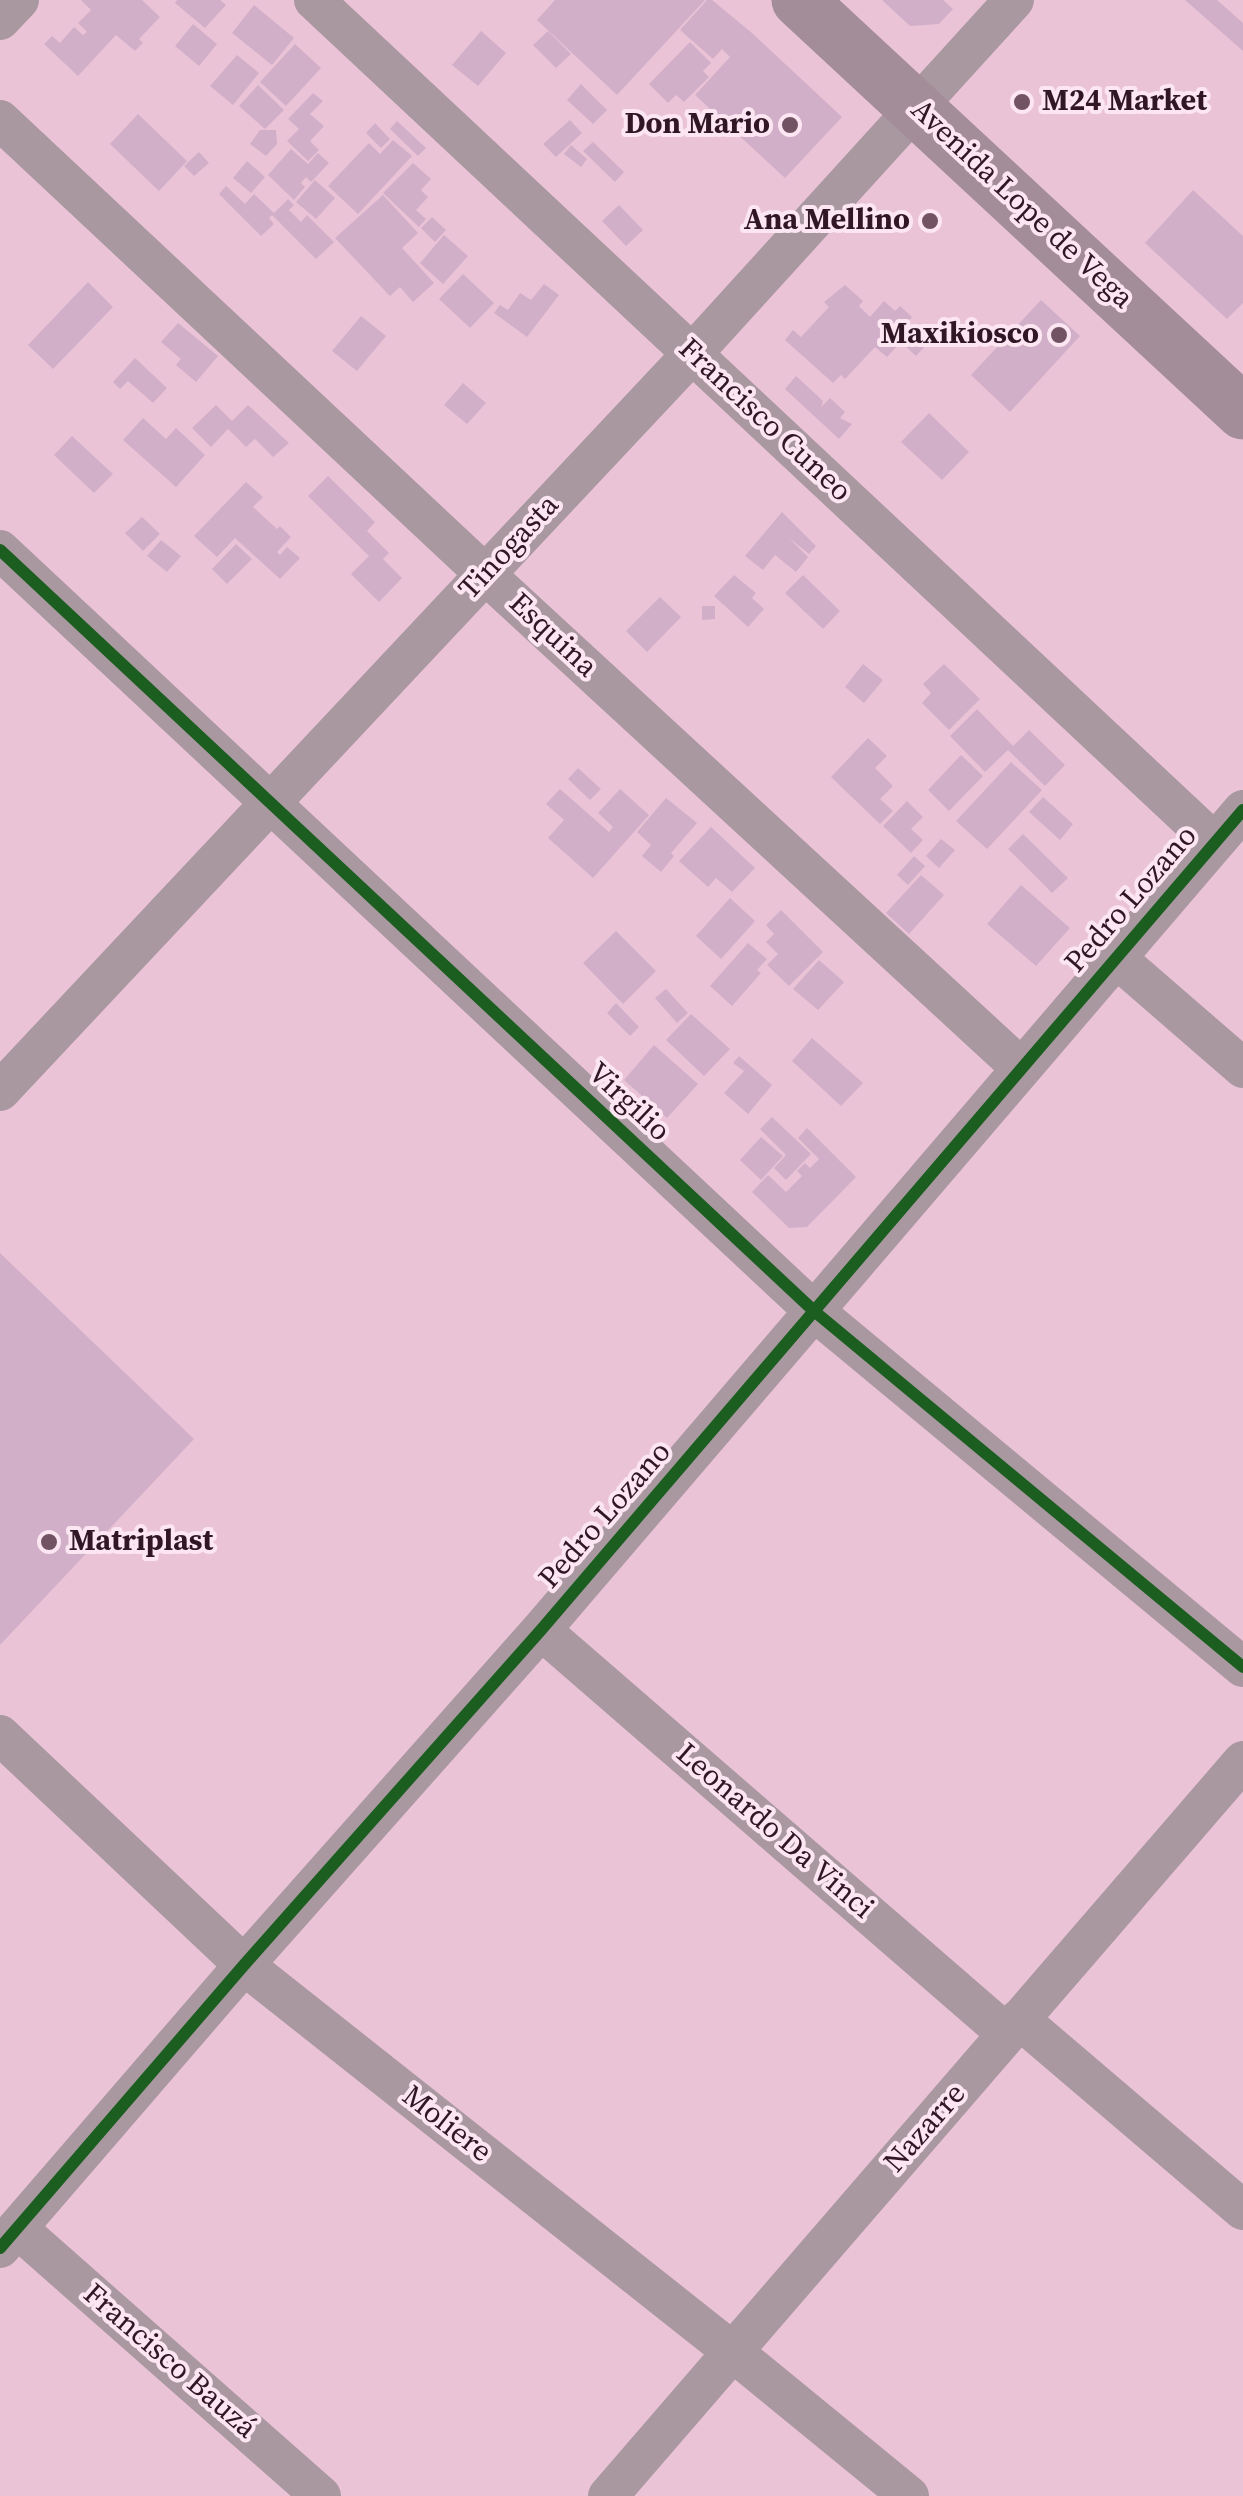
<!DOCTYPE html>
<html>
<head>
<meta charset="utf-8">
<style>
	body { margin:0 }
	canvas { display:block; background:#ebc3d7 }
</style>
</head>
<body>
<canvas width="1243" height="2496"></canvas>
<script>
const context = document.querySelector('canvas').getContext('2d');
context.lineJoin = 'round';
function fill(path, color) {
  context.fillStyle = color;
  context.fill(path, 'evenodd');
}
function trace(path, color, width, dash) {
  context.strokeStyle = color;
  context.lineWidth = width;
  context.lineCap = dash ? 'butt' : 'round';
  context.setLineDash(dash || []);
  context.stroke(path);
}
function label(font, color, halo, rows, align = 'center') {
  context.font = font + ' "Source Serif 4",serif';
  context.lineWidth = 8;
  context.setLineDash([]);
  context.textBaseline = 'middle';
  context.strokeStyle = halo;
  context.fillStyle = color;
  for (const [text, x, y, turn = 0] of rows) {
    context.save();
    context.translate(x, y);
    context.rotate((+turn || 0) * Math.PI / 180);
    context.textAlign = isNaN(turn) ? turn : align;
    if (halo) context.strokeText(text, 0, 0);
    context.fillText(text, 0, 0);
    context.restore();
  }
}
const building = new Path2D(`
	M81,0H142L160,17L139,39L143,43L135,51L116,35L78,76L44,44L52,36L60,43L74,27L83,35L87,32L78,23L91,10Z
	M177,0H220L226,5L205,28L175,3Z
	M555,0H705L617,95L537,20Z
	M707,0H712L752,33L842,117L785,178L695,95L730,57L722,49L713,59L680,30Z
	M882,0H943L953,9L939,24L910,26Z
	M1185,0H1217L1243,23V51Z
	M254,5L294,38L272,65L232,33Z
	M193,24L217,44L199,66L175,46Z
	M481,31L506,53L478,86L452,65Z
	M548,31L571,54L556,68L533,45Z
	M690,42L711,63L703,71L709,77L684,102L676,95L668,103L649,84Z
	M295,44L321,68L286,106L260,82Z
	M237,55L259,73L233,105L210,86Z
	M581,84L607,110L593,124L567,100Z
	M258,85L284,110L265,129L239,106Z
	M313,93L323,101L310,114L324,126L310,141L319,150L308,161L287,141L299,129L288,119Z
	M138,114L187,161L159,191L110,144Z
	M570,120L582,133L556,157L543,144Z
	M397,121L426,148L418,156L390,129Z
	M375,123L390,139L381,148L366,133Z
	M260,130H276L277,144L266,156L250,144Z
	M393,140L412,156L358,214L328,186L369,143L380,154Z
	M593,142L624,172L615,182L583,151Z
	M571,145L587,159L581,167L564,154Z
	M291,149L308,164L318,153L329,163L311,182L306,177L301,183L305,187L294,200L268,175Z
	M199,152L209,163L194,176L184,166Z
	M247,161L265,177L251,193L233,178Z
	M413,163L431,179L421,190L428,197L416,210L426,219L419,227L383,193Z
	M315,180L335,198L316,219L296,202Z
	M226,186L245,204L254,194L274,213L269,218L274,224L261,236L219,194Z
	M1193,190L1243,236V303L1227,319L1145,243Z
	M383,195L418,233L402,248L434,283L413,302L400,287L390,296L335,238Z
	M288,199L294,205L289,210L301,222L307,215L334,242L316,259L272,215Z
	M619,205L643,230L626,246L602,221Z
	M432,217L446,230L435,242L421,228Z
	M444,235L468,256L443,284L420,263Z
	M463,274L494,303L470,328L439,299Z
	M88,282L113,307L53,369L28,345Z
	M544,284L559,295L527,337L494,313L500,305L508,310L520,293L531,300Z
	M845,285L863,301L859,306L870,317L884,301L895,311L900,306L912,317L904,326L926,345L916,356L901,342L887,357L875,347L845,379L841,375L833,383L785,340L793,330L801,337L829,307L824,302Z
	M1041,300L1080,336L1010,412L971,375Z
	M361,316L386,336L357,371L332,351Z
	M178,323L218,356L196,382L176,365L181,359L161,342Z
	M135,358L167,388L153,403L128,381L120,389L113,382Z
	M796,376L823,401L821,407L830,398L845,412L840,418L852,424L839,439L785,389Z
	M463,383L486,403L467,424L444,405Z
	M216,405L232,421L248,405L289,443L273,457L255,439L246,447L228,429L211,447L192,428Z
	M929,413L969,452L942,480L901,442Z
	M143,418L166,439L176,428L205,455L176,487L123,440Z
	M72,436L113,474L94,493L54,455Z
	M328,476L375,522L367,531L389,553L383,559L402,578L379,602L351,574L369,556L308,496Z
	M246,482L263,497L253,507L277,529L280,526L291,537L277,552L280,555L287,547L300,558L280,579L235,538L217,557L194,536Z
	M782,512L816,546L809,554L789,538L808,557L796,572L775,555L763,570L745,556Z
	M142,517L160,534L143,551L125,533Z
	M161,540L181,556L167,572L147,556Z
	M236,544L252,559L227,584L212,569Z
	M734,575L756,593L752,598L764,609L748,627L714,596Z
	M803,575L840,611L823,629L785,593Z
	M660,597L681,617L647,652L626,631Z
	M702,606H715V619L702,620Z
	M863,664L883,680L864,703L845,687Z
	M944,664L980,699L949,730L922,703L931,693L923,684Z
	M977,709L1013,746L1029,730L1065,765L1045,786L1008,750L985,772L950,736Z
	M868,738L887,756L875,768L893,786L880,799L893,811L880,824L831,777Z
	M961,755L983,776L949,811L928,790Z
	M1011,762L1042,790L987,849L956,821Z
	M578,768L601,789L590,800L568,779Z
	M560,789L609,832L613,827L598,813L620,789L649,815L593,878L548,838L564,820L546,804Z
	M1043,797L1073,824L1060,840L1029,812Z
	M666,798L697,823L671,853L674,856L661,872L642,856L651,845L637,832Z
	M907,801L923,817L911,829L923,840L911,853L883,826Z
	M711,827L755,868L732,892L716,878L708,887L679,861Z
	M1023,834L1068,878L1052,893L1008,849Z
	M941,839L955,850L939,868L926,856Z
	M914,856L925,866L908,885L897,875Z
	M921,875L944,895L909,934L886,913Z
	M1021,885L1070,928L1036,966L987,924Z
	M730,898L755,921L721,959L696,936Z
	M781,910L823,952L789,986L767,965L778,954L766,942L774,934L766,925Z
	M616,931L656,971L623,1004L583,963Z
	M748,943L767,959L757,970L761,973L732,1006L710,986Z
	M819,960L844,982L818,1010L793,989Z
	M666,989L688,1013L677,1023L655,998Z
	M616,1003L639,1027L630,1036L607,1013Z
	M691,1014L730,1049L704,1076L666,1040Z
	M812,1038L863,1083L841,1106L792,1061Z
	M654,1045L698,1084L667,1118L624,1080Z
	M739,1056L772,1085L748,1114L724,1093L744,1071L733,1063Z
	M772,1117L811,1154L786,1180L774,1168L786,1155L760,1129Z
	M807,1128L856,1177L807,1227L789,1228L752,1192L768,1175L786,1192L802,1176L797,1171L805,1163L810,1168L819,1159L798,1138Z
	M761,1137L783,1156L761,1180L740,1160Z
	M0,1253L194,1439L0,1645Z`);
const minor = new Path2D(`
	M314,0L1214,842
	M0,20L19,0
	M0,120L486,575L1020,1067
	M0,550L814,1311L1243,1667
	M1115,957L1243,1068
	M0,1091L692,354L1014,0
	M541,1630L1007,2034
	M0,1735L244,1965L733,2352L909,2496
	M1019,2019L1243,2210
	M17,2228L321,2496
	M0,2248L244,1965L541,1630L1243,810
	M608,2496L1243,1761`);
const secondary = new Path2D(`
	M799,0L1243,412`);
const cycleway = new Path2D(`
	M0,550L814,1311L1243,1667
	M0,2248L244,1965L541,1630L1243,810`);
const markers = [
	[1022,102,10,"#725364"],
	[790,125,10,"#725364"],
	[930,221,10,"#725364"],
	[1059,335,10,"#725364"],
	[49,1542,10,"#725364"]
];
const poiNames = [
	["M24 Market",1042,102,"left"],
	["Don Mario",770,125],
	["Ana Mellino",910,221],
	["Maxikiosco",1039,335],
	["Matriplast",69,1542,"left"]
];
const streetNames = [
	["Avenida Lope de Vega",1021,205,43],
	["Francisco Cuneo",764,421,43],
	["Tinogasta",510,548,-47],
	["Esquina",552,636,43],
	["Pedro Lozano",1132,900,-49],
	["Virgilio",628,1103,43],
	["Pedro Lozano",606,1516,-49],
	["Leonardo Da Vinci",774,1832,41],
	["Moliere",446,2125,38],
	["Nazarre",926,2129,-49],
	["Francisco Bauzá",169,2362,41]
];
fill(building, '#d1afc8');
trace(minor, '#aa98a1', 40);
trace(secondary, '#a38d98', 55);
trace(cycleway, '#1b5e20', 12);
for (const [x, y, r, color] of markers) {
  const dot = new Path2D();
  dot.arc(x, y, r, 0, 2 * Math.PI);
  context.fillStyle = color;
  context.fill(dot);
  trace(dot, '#fce6f1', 4);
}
label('bold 30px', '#311726', '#fce6f1', poiNames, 'right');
label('30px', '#311726', '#fce6f1', streetNames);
</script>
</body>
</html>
